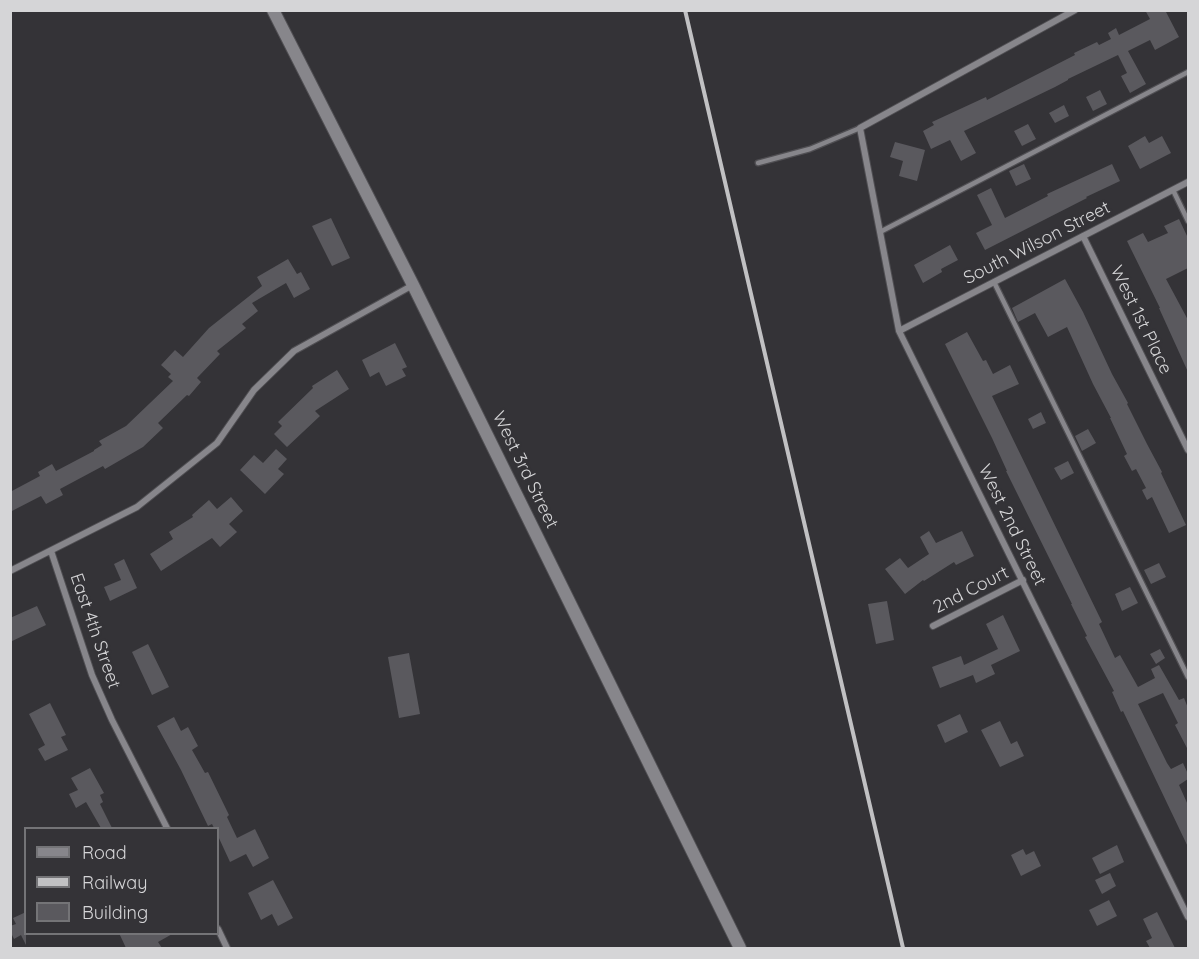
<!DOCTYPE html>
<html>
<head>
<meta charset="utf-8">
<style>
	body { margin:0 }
	#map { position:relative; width:1199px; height:959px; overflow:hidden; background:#343337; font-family:Quicksand,sans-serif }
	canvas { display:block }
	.frame { position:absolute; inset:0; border:12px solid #d5d5d7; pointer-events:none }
	.legend { position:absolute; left:24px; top:827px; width:195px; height:108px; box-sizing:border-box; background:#343337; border:2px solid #747477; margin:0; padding:8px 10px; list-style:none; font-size:18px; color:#d5d5d7 }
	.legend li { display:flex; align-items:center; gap:12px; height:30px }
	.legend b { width:30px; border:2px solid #747477 }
</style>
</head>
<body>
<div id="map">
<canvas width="1199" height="959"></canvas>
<div class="frame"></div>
<ul class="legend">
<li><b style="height:8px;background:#87868b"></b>Road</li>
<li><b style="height:8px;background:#c1c1c3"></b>Railway</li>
<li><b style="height:16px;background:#5a595e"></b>Building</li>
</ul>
</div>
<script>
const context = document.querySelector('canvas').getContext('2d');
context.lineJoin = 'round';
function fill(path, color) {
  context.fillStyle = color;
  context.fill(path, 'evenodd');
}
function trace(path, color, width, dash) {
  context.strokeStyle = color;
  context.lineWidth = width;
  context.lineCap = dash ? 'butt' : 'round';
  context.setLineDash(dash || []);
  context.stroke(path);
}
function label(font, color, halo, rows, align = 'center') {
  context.font = font + ' Quicksand,sans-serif';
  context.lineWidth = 5;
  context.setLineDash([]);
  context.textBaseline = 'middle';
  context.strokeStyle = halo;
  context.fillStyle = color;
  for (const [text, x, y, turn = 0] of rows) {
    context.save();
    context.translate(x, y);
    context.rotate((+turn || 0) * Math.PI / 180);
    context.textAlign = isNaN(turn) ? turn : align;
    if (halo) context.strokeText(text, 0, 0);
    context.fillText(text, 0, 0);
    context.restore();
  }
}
const building = new Path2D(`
	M1145,10H1165L1179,37L1155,50L1150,40L1128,51L1146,84L1130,93L1121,76L1127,73L1118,55L1068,79V80L1055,87L964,131L976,153L961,161L950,140L931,149L923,131L934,125L932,122L986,97L987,100L1075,55L1074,53L1097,42L1099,45L1111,39L1108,33L1116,28L1119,35L1150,19Z
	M1100,90L1107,104L1093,111L1086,97Z
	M1064,105L1069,116L1055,123L1049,113Z
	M1028,124L1036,139L1022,146L1014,131Z
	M1145,136L1149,143L1162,136L1171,153L1140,169L1128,146Z
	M895,142L925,150L917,181L899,176L903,161L890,157Z
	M1024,164L1031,179L1016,186L1009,171Z
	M1112,164L1120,181L1086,197L1087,198L985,250L976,233L992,225L977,195L991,188L1005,218L1048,196L1047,194Z
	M331,218L350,258L332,266L312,226Z
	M1179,219L1188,238V268L1166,279L1188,320V372L1159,308H1160L1127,241L1143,233L1148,242L1168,233L1164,226Z
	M950,245L958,260L941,269L942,272L923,283L914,265Z
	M288,259L297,274L301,272L310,289L294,298L286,283L252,303L258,311L242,324L246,328L217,351L220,354L197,378L201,382L189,396L187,395L158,423L163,428L143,447L105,469L103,466L60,489L63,495L46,504L41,496L10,512V492L40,476L38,472L52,464L56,471L94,451V450L102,445L99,441L126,426L173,381L168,377L171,374L161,365L175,350L183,357L209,328L262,286L257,277Z
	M1065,279L1083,312L1112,374L1128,403L1127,404L1147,444L1162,472L1161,473L1186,525L1169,533L1152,497L1147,500L1142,490L1146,488L1136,469L1132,471L1124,456L1127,454L1110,418H1111L1093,384L1067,327L1048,337L1035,313L1018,322L1012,308Z
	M967,332L983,361L986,360L993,374L1010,365L1019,384L992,396L1102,622L1099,624L1115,658L1120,655L1138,687L1155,678L1151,669L1159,665L1179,700L1184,698L1188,708V750L1175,725L1178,723L1163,693L1138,704L1167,763L1171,769L1183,763L1188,774V779L1179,785L1188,805V847L1123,711L1121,712L1112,692L1114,691L1085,637L1087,636L1071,604H1072L1006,471H1007L992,438L945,344Z
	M395,343L407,367L402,369L406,376L386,386L379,372L370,377L362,360Z
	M337,370L349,389L315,411L320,416L287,447L274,434L282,426L278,422L313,388L312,386Z
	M1041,412L1046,423L1033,429L1028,419Z
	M1088,429L1096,443L1082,451L1075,436Z
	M276,449L287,459L278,469L284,474L265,494L240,470L254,455L263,463Z
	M1068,461L1074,473L1061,480L1054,468Z
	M231,497L243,511L229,524L237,532L220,547L212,538L161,571L150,554L173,539L169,532L193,517L192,515L209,500L217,509Z
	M929,531L936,543L962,531L974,556L956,565L954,562L924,581L923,580L905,594L885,569L900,558L908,568L929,554L920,537Z
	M124,559L137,588L110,601L104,587L121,580L114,564Z
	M1159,563L1166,577L1151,584L1144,570Z
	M1130,587L1138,603L1122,611L1115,594Z
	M887,601L894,640L876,644L868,604Z
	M37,606L46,625L10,642V618Z
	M1003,615L1020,651L991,665L995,674L976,683L973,675L940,688L932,667L961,656L964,665L998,649L986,624Z
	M148,644L169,687L152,695L132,652Z
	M1160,649L1165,658L1156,664L1150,654Z
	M409,653L420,714L399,718L388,657Z
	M50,703L66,735L61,737L68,750L45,761L38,749L45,745L29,714Z
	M960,714L968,732L945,743L937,725Z
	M174,717L181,731L188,727L198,746L192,750L205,773L208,772L229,815L227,817L237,838L255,829L269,858L253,867L246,854L230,862L218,836V828H214L212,824L208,826L181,770L157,726Z
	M1000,721L1011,744L1017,741L1024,756L1000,767L981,730Z
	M90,768L104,793L100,795L103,802L100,804L112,828H101L86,802L76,808L69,794L78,790L71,778Z
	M1117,845L1124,862L1100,874L1092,858Z
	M1023,849L1026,855L1034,851L1041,866L1021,876L1011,855Z
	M1110,873L1116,886L1102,894L1095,880Z
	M273,880L293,918L278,926L272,914L261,920L248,893Z
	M1109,900L1117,916L1097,926L1089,910Z
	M26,912V945L21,935L14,939L10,931V926L16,924L13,918Z
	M1157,912L1175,948H1150L1146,941L1152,938L1143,919Z
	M119,933H174L158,942L162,948H126Z`);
const lane = new Path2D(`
	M758,163L810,149L860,128
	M1173,190L1188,221
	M880,232L1188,72
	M994,282L1188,677`);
const street = new Path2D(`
	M1075,10L860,128L899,331L1188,917
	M1083,236L1188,450
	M899,331L1188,182
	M51,551L92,675L112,720L167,828
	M10,571L137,507L217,443L254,390L294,351L413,285
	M933,626L1023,580
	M218,929L227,948`);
const secondary = new Path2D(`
	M273,10L413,285L740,948`);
const rail = new Path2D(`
	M685,10L903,948`);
const streetNames = [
	["South Wilson Street",1037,243,-27],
	["West 1st Place",1141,320,64],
	["West 3rd Street",525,470,64],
	["West 2nd Street",1012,525,64],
	["2nd Court",971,590,-27],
	["East 4th Street",95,631,71]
];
fill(building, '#5a595e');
trace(lane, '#504f53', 7);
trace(street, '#504f53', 8);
trace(secondary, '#504f53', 14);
trace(lane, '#87868b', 4.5);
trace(street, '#87868b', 6);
trace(secondary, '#87868b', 12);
trace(rail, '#c1c1c3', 4);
label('18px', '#d5d5d7', '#343337', streetNames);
</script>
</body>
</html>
